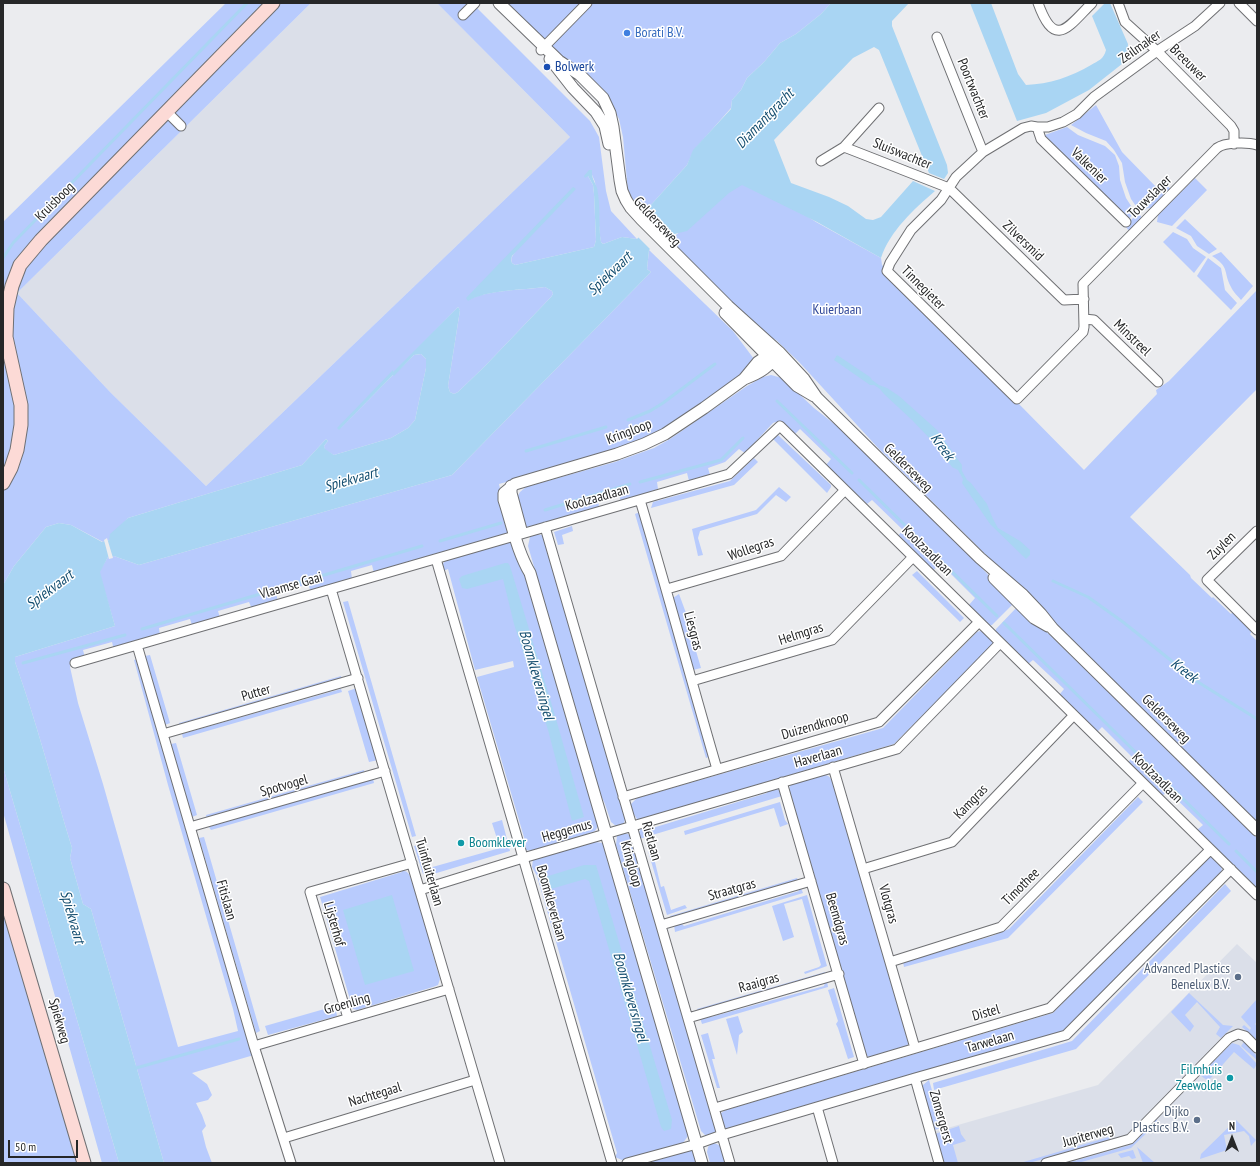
<!DOCTYPE html>
<html>
<head>
<meta charset="utf-8">
<style>
	body { margin:0 }
	#map { position:relative; width:1260px; height:1166px; overflow:hidden; background:#ebecef; font-family:"PT Sans Narrow",sans-serif }
	canvas { display:block }
	.frame { position:absolute; inset:0; border:4px solid #262728; pointer-events:none }
	.north { position:absolute; left:1212px; top:1118px; width:40px; height:40px; -webkit-text-stroke:3px #fff; paint-order:stroke; rotate:0deg; font-size:11px; font-weight:700; line-height:16px; text-align:center; color:#262728 }
	.north::after { content:''; display:block; margin:auto; width:14px; height:18px; background:#262728; clip-path:polygon(50% 0,100% 100%,50% 72%,0 100%) }
	.scale { position:absolute; left:8px; top:1140px; width:70px; height:18px; box-sizing:border-box; border:2px solid #262728; border-top:0; padding-left:5px; font-size:12px; line-height:14px; white-space:nowrap; color:#262728; -webkit-text-stroke:3px #fff; paint-order:stroke }
</style>
</head>
<body>
<div id="map">
<canvas width="1260" height="1166"></canvas>
<div class="frame"></div>
<div class="north">N</div>
<div class="scale">50 m</div>
</div>
<script>
const context = document.querySelector('canvas').getContext('2d');
context.lineJoin = 'round';
function fill(path, color) {
  context.fillStyle = color;
  context.fill(path, 'evenodd');
}
function trace(path, color, width, dash) {
  context.strokeStyle = color;
  context.lineWidth = width;
  context.lineCap = dash ? 'butt' : 'round';
  context.setLineDash(dash || []);
  context.stroke(path);
}
function label(font, color, halo, rows, align = 'center') {
  context.font = font + ' "PT Sans Narrow",sans-serif';
  context.lineWidth = 3;
  context.setLineDash([]);
  context.textBaseline = 'middle';
  context.strokeStyle = halo;
  context.fillStyle = color;
  for (const [text, x, y, turn = 0] of rows) {
    context.save();
    context.translate(x, y);
    context.rotate((+turn || 0) * Math.PI / 180);
    context.textAlign = isNaN(turn) ? turn : align;
    if (halo) context.strokeText(text, 0, 0);
    context.fillText(text, 0, 0);
    context.restore();
  }
}
const built = new Path2D(`
	M311,3H437L570,137L206,486L111,393L17,293Z
	M1237,944L1257,963V1163H939L930,1133L1098,1085Z`);
const green = new Path2D(`
	M226,3H311L17,293L111,393L206,486L570,137L437,3H472L590,121L599,137L606,191L611,211L637,239L622,237L603,244L601,242L600,236L595,182L592,175L588,176L593,185L594,194L596,240L594,247L515,265L512,263C510,258 513,255 516,251L468,300C486,290 524,290 545,287L552,291L553,294L551,297L485,366L458,392L454,394L450,392L448,386L460,310L458,307L339,430L393,375H394L414,355L421,354L426,359V368L415,420L408,428L391,438L334,455L325,450L324,446L328,441L326,439L302,465L128,518L109,540L103,542L71,525L59,523L46,527L37,538L14,566L3,585V222Z
	M507,3H831L821,14L796,34L780,43L764,62L747,78L741,90L732,100L731,108L694,150L687,165L649,207L651,210L650,225L629,203L623,137L619,119L609,101L563,59Z
	M1096,105L1122,152L1158,189L1138,209L1131,199L1125,182L1122,163L1114,150L1106,141L1086,133L1071,125Z
	M1067,127L1078,135L1105,146L1115,155L1119,166L1120,180L1126,198L1135,212L1128,220L1045,137V135Z
	M745,177L816,222L881,258L882,265L1084,470L1157,394L1156,390L1169,381L1257,290V389L1130,517L1190,575L1191,578L1212,598L1213,597L1231,614L1233,612L1253,630L1250,634L1257,641V823L880,450L799,362L776,340L757,330L662,237L676,235Z
	M1195,178L1207,190L1172,226L1157,222L1158,215Z
	M1166,185L1171,189L1152,209L1148,208L1142,212L1140,211Z
	M1137,214L1141,216V221L1130,232L1125,226Z
	M1185,219L1217,249L1209,254L1197,246L1191,236L1176,228Z
	M1173,232L1187,239L1193,248L1206,257L1194,273L1163,242Z
	M649,250L733,331L754,359L749,366L729,384L660,433L621,449L499,484L509,532L506,534L374,573L372,565L351,571L352,579L311,592L308,584L276,594L278,601L252,609L249,602L218,611L220,618L192,625L190,619L159,628L160,636L114,650L112,642L83,650L85,658L71,661L70,667L78,703L103,784L178,1047L238,1031L233,1009L168,785L134,660L137,659L254,1055L192,1073L207,1084L212,1095L208,1100L196,1103L202,1115L206,1126L202,1131L206,1147L212,1163H164L91,909L83,904L70,858L72,848C53,786 37,723 15,662V657L115,626L99,572L108,557L114,556L139,565L452,475L651,272L647,269Z
	M1221,252L1253,286L1241,300C1238,296 1233,292 1231,287C1223,272 1230,267 1212,256Z
	M1208,258L1221,268L1225,290L1237,303L1231,310L1197,276Z
	M771,375L782,378L814,408L837,426L979,565L1014,603L992,625L989,626L969,605L975,598L940,563L933,571L898,536L903,530L872,500L867,504L826,465L831,459L800,429L795,434C789,428 782,418 773,423L745,453L739,449L725,462L708,468L710,475L689,481L687,473L657,482L658,489L621,501L618,493L598,500L599,507L536,526L528,528L523,523L516,499L520,492L526,487L615,462L654,448L670,439L747,386L763,377Z
	M778,435L831,485V487L827,493L773,439Z
	M754,458L758,462L734,485L651,508L653,502L730,481Z
	M779,487L791,497L786,502L776,495L757,514L700,531L698,538L703,555L698,556L692,529L756,510Z
	M640,512L711,756L706,758L635,514Z
	M572,526L573,531L562,535L564,544L558,545L554,532Z
	M535,534L542,535L545,540L625,814V820L623,825L616,826L611,822L605,804L600,793L528,546L530,537Z
	M507,542H511L520,557L598,826L595,831L590,833L532,851L526,850L524,847L526,844L477,677L514,667L513,661L475,670L448,569L443,571L442,565L446,560Z
	M917,571L964,618L960,622L912,575Z
	M679,594L693,632L691,634L701,668L693,670L673,598Z
	M348,601L416,836L412,837L343,602Z
	M1018,606L1051,636L1257,838V890L1197,830L1203,825L1168,791L1162,796L1128,763L1132,757L1102,727L1097,732L1060,694L1064,689L1033,660L1028,664L995,632L996,629Z
	M980,631C986,633 991,636 993,642L991,646L894,744L642,819H637L631,810L630,805L637,798L883,728L977,632Z
	M150,655L170,723L165,725L145,656Z
	M341,676L342,679L180,727L179,723Z
	M357,688L378,760L369,762L348,691Z
	M341,689L342,692L183,738L182,734Z
	M176,743L197,815L192,817L171,744Z
	M3,767L119,1163H102L3,812Z
	M364,770L365,774L207,820L206,815Z
	M824,775C829,775 831,778 833,783L909,1040L908,1044L906,1048L870,1058L866,1055L789,790L790,786L793,783Z
	M373,778L374,783L211,830L209,827Z
	M774,788L779,790L782,796L639,839L638,834L641,829L644,826L646,830L767,793V790Z
	M1138,797L1143,802L1008,938L904,967L903,962L992,936L1009,929Z
	M780,802L785,820L788,824L780,827L774,808L685,835L684,831Z
	M502,820L510,851L430,875L429,868L500,848L492,823Z
	M622,833L628,834L632,839L716,1127L715,1132L711,1135H705L701,1131L616,845L617,836Z
	M204,837L260,1031L256,1033L199,838Z
	M595,842L603,843L607,860L617,886L671,1071L688,1136L683,1143L622,1160L615,1157L617,1153L537,876L532,867L533,859Z
	M418,845L427,873L423,874L414,846Z
	M648,851L654,858L661,887L664,886L671,910L685,905L687,908L667,915Z
	M1210,857C1219,860 1225,867 1220,875L1064,1031L726,1129L721,1121V1113L726,1110L1053,1013L1205,860Z
	M402,871C405,871 406,871 408,873C413,879 418,904 421,912H423L433,947L431,948L440,979L438,985L433,987L357,1010C353,1009 351,1008 350,1004L351,1003L320,897L402,872Z
	M797,878L799,882L671,918L670,916Z
	M1225,884L1231,891L1076,1049L934,1090L933,1083L1072,1041Z
	M798,888H801L803,893L675,932L674,925L681,923L684,926L799,891Z
	M807,895L827,966L805,974L804,972L819,967L821,965L802,899L784,904L794,937L783,941L772,906Z
	M3,907L78,1163H3Z
	M825,972L826,974L698,1011L697,1009Z
	M827,981L828,987L702,1024L700,1018L709,1015L711,1017L824,986L825,982Z
	M834,988L854,1057L848,1059L838,1028L836,1024L838,1021L828,990Z
	M1189,993L1223,1025L1233,1026L1221,1038L1216,1034L1220,1027L1197,1002L1185,1015L1194,1026L1190,1032L1171,1012Z
	M1257,999V1022L1255,1024L1257,1026V1041L1242,1027L1244,1025L1250,1030L1251,1028L1241,1017Z
	M335,1006L337,1016L268,1035L265,1026Z
	M738,1016L743,1032L739,1035L737,1055L726,1019Z
	M708,1033L715,1059H712L720,1088H717L701,1035Z
	M1244,1042L1257,1056V1060L1241,1046Z
	M1232,1043L1239,1045L1257,1064L1254,1069L1234,1052L1208,1081L1200,1075Z
	M929,1080L943,1128L934,1130L922,1089L923,1085Z
	M1156,1119L1158,1122L1131,1148L1078,1163H1067L1130,1145Z
	M1236,1120L1256,1140L1251,1146L1249,1136L1244,1131L1224,1135L1227,1150L1200,1159L1201,1154Z
	M959,1126L961,1134L966,1141L953,1145L958,1163H944L935,1134Z
	M1109,1137L1110,1140L1029,1163H1020Z
	M712,1143C724,1144 724,1154 727,1163H710L707,1152L708,1147Z
	M1137,1147L1155,1163H1143Z
	M692,1150L696,1163H646Z
	M1133,1150L1136,1158L1132,1159L1129,1156L1121,1158L1118,1154Z`);
const water = new Path2D(`
	M831,3H909L892,21V26L947,165L948,173L944,179L929,173L879,50L874,47L853,58L774,140L791,183L829,197L848,206L866,219L873,220L881,217L913,181L935,191C914,209 890,231 881,258L817,222L742,185L729,193L687,231L662,237L649,250L647,269L651,272L452,475L139,565L114,556L108,557L100,572L115,626L15,657V662C37,723 53,786 72,848L70,858L83,904L91,909L164,1163H119L3,767V585L14,566L37,538L46,527L59,523L71,525L102,542L109,540L110,534L128,518L302,465L326,439L328,441L324,446L325,449L334,455L391,438L408,428L415,420L426,368V359L421,354L414,355L394,376L393,375L339,430L337,428L393,370V372L458,307L460,310L448,386L450,392L454,394L458,392L485,366L551,297L553,294L552,291L545,287C523,290 486,290 468,301L466,298L573,187L576,189L512,256L511,260L512,263L515,265L594,247L596,240L594,194L593,185L588,176L585,178L584,176L589,170H592C591,177 595,182 597,188C601,206 598,224 601,242L603,244L622,237L637,239L650,225L651,210L649,207L687,165L693,150L731,109L732,100L741,90L747,78L764,62L780,43L796,34L821,14Z
	M970,3H991L1018,74L1026,85C1049,84 1071,77 1091,65C1098,61 1104,59 1106,50L1092,16L1105,3H1110L1128,44L1127,60L1089,90L1046,113L1017,121Z
	M837,355L870,377L872,380L879,385L887,388L899,396L937,430L962,465V471L967,480L971,483L987,504L993,519L998,528L1020,541L1030,550V555L1026,559L990,524L962,483L963,479L958,470L952,467L935,444L912,420L884,394L880,389L874,385H870L834,360Z
	M505,563H508L510,566L554,712L584,817L572,821L548,730L514,624L503,579L467,589L462,588L459,579L462,576Z
	M584,865H596L672,1120L671,1129L664,1131L661,1127L589,881L585,879L551,889L546,888C544,884 542,881 545,877Z
	M392,895L414,971L365,985L343,910Z`);
const pier = new Path2D(`
	M648,224L663,239L651,250L637,236Z
	M107,538L113,558L109,559L104,540Z`);
const stream = new Path2D(`
	M3,258L13,243L247,3
	M777,401L852,473
	M628,420L650,411L663,403L715,364
	M526,451L606,427
	M859,480L997,616
	M640,482L721,460L743,438
	M545,510L630,484
	M440,541L501,523
	M1053,581L1088,597L1123,622L1198,682L1257,719
	M1004,623L1229,844
	M142,629L422,546
	M23,663L125,635
	M1236,851L1257,872
	M136,1068L239,1039`);
const minor = new Path2D(`
	M1038,3C1055,50 1068,27 1092,3
	M1118,3L1125,22L1157,51L1231,126L1234,131V144
	M1220,3L1195,26L1157,51L1094,97L1077,114L1063,122L1048,127H1037L1031,126L1023,128L983,152L956,177L941,200L911,230L890,263L887,271L1017,399L1083,332L1084,327L1083,284L1217,148C1225,142 1248,142 1257,145
	M1239,3L1257,21
	M463,15L475,3
	M937,37L983,152
	M541,50L587,3
	M879,108L844,147L949,188L1064,300L1084,299
	M167,112L181,126
	M1037,127L1041,139L1126,222
	M821,161L844,147
	M1084,319L1094,320L1158,382
	M640,500C667,590 691,680 717,769
	M545,527L730,1163
	M1257,531L1207,580L1257,630
	M436,559L612,1163
	M331,589L500,1163
	M667,589L781,556L845,490
	M137,645L254,1046L291,1163
	M75,663L729,474L780,426L1257,895
	M692,681L832,640L913,557
	M163,734L358,678
	M833,767L915,1048
	M782,782L864,1064
	M623,797L879,722L979,622
	M190,827L385,771
	M863,869L952,842L1074,715
	M420,890L523,858L897,749L1000,643
	M661,925L811,881
	M890,962L1001,927L1143,783
	M348,1018L310,892L412,863
	M688,1018L839,974
	M254,1046L449,989
	M915,1078L939,1163
	M817,1107L833,1163
	M715,1108L1050,1008L1210,850
	M284,1138L475,1080
	M627,1163L697,1144L722,1135L915,1078L1066,1035L1231,869
	M1046,1163L1130,1139L1229,1038L1238,1034L1245,1036L1257,1048`);
const tertiary = new Path2D(`
	M499,3L559,61L580,75L603,98L610,113L613,127L620,180L622,191L626,200L631,208L641,219L728,306L779,352L804,379L817,398L980,558L1023,595L1041,614L1053,629L1257,830
	M550,59L555,65L573,88L596,112L605,126L609,144
	M725,313L797,386L814,396
	M511,486V493L521,530
	M994,578L1034,618L1048,626
	M702,1163L530,573C517,551 512,524 504,500V493L515,484L617,454L644,444L665,434L704,408L744,379L758,362L767,356L779,352C770,367 760,373 744,379`);
const secondary = new Path2D(`
	M3,483L11,468L17,450L21,425V405L6,337L7,308L12,286L20,265L41,240L273,3
	M3,889L84,1163`);
const markers = [
	[627,33,4,"#3f7fe0"],
	[547,67,4,"#1a4fb4"],
	[461,843,4,"#0f9aa8"],
	[1238,977,4,"#5c6f8a"],
	[1230,1078,4,"#0f9aa8"],
	[1197,1120,4,"#5c6f8a"]
];
const shopNames = [
	["Borati B.V.",635,33]
];
const streetNames = [
	["Zeilmaker",1140,47,-35],
	["Breeuwer",1188,63,45],
	["Poortwachter",973,89,68],
	["Sluiswachter",902,154,22],
	["Valkenier",1089,166,44],
	["Touwslager",1150,197,-45],
	["Kruisboog",55,202,-45],
	["Gelderseweg",657,222,47],
	["Zilversmid",1023,241,44],
	["Tinnegieter",923,288,45],
	["Minstreel",1132,338,44],
	["Kringloop",629,432,-21],
	["Gelderseweg",908,468,45],
	["Koolzaadlaan",597,498,-16],
	["Zuylen",1222,546,-45],
	["Wollegras",751,549,-19],
	["Koolzaadlaan",927,551,45],
	["Vlaamse Gaai",291,586,-16],
	["Liesgras",693,631,75],
	["Helmgras",801,634,-18],
	["Putter",256,693,-16],
	["Gelderseweg",1166,719,45],
	["Duizendknoop",815,726,-16],
	["Haverlaan",818,757,-16],
	["Koolzaadlaan",1157,778,45],
	["Spotvogel",284,786,-16],
	["Kamgras",971,802,-46],
	["Heggemus",567,831,-16],
	["Rietlaan",651,841,74],
	["Kringloop",631,864,74],
	["Tuinfluiterlaan",429,872,74],
	["Timothee",1021,887,-45],
	["Straatgras",732,890,-16],
	["Fitislaan",226,900,74],
	["Boomkleverlaan",551,903,74],
	["Vlotgras",888,904,74],
	["Beemdgras",837,919,74],
	["Lijsterhof",334,924,74],
	["Raaigras",759,983,-16],
	["Groenling",347,1004,-16],
	["Distel",986,1013,-16],
	["Spiekweg",59,1021,74],
	["Tarwelaan",990,1042,-16],
	["Nachtegaal",375,1095,-17],
	["Zomergerst",941,1117,74],
	["Jupiterweg",1088,1136,-16]
];
const transitNames = [
	["Bolwerk",555,67]
];
const parkNames = [
	["Kuierbaan",837,310]
];
const cultureNames = [
	["Boomklever",469,843],
	["Filmhuis",1222,1070,"right"],
	["Zeewolde",1222,1086,"right"]
];
const serviceNames = [
	["Advanced Plastics",1230,969],
	["Benelux B.V.",1230,985],
	["Dijko",1189,1112],
	["Plastics B.V.",1189,1128]
];
const waterNames = [
	["Diamantgracht",765,119,-46],
	["Spiekvaart",610,274,-44],
	["Kreek",942,447,54],
	["Spiekvaart",351,480,-16],
	["Spiekvaart",50,590,-37],
	["Kreek",1184,671,37],
	["Boomkleversingel",536,675,74],
	["Spiekvaart",72,917,74],
	["Boomkleversingel",630,997,74]
];
fill(built, '#dbdfe9');
fill(green, '#b8cbfd');
fill(water, '#a9d5f3');
fill(pier, '#ebecef');
trace(stream, '#a9d5f3', 3);
trace(minor, '#6f7073', 11);
trace(tertiary, '#6f7073', 13);
trace(secondary, '#6f7073', 15);
trace(minor, '#fff', 9);
trace(tertiary, '#fff', 11);
trace(secondary, '#fcdad6', 13);
for (const [x, y, r, color] of markers) {
  const dot = new Path2D();
  dot.arc(x, y, r, 0, 2 * Math.PI);
  context.fillStyle = color;
  context.fill(dot);
  trace(dot, '#fff', 1.5);
}
label('14px', '#366cbe', '#fff', shopNames, 'left');
label('14px', '#262728', '#fff', streetNames);
label('14px', '#164399', '#fff', transitNames, 'left');
label('14px', '#314899', '#fff', parkNames);
label('14px', '#0d838f', '#fff', cultureNames, 'left');
label('14px', '#4e5e75', '#fff', serviceNames, 'right');
label('italic 15px', '#144e70', '#fff', waterNames);
</script>
</body>
</html>
